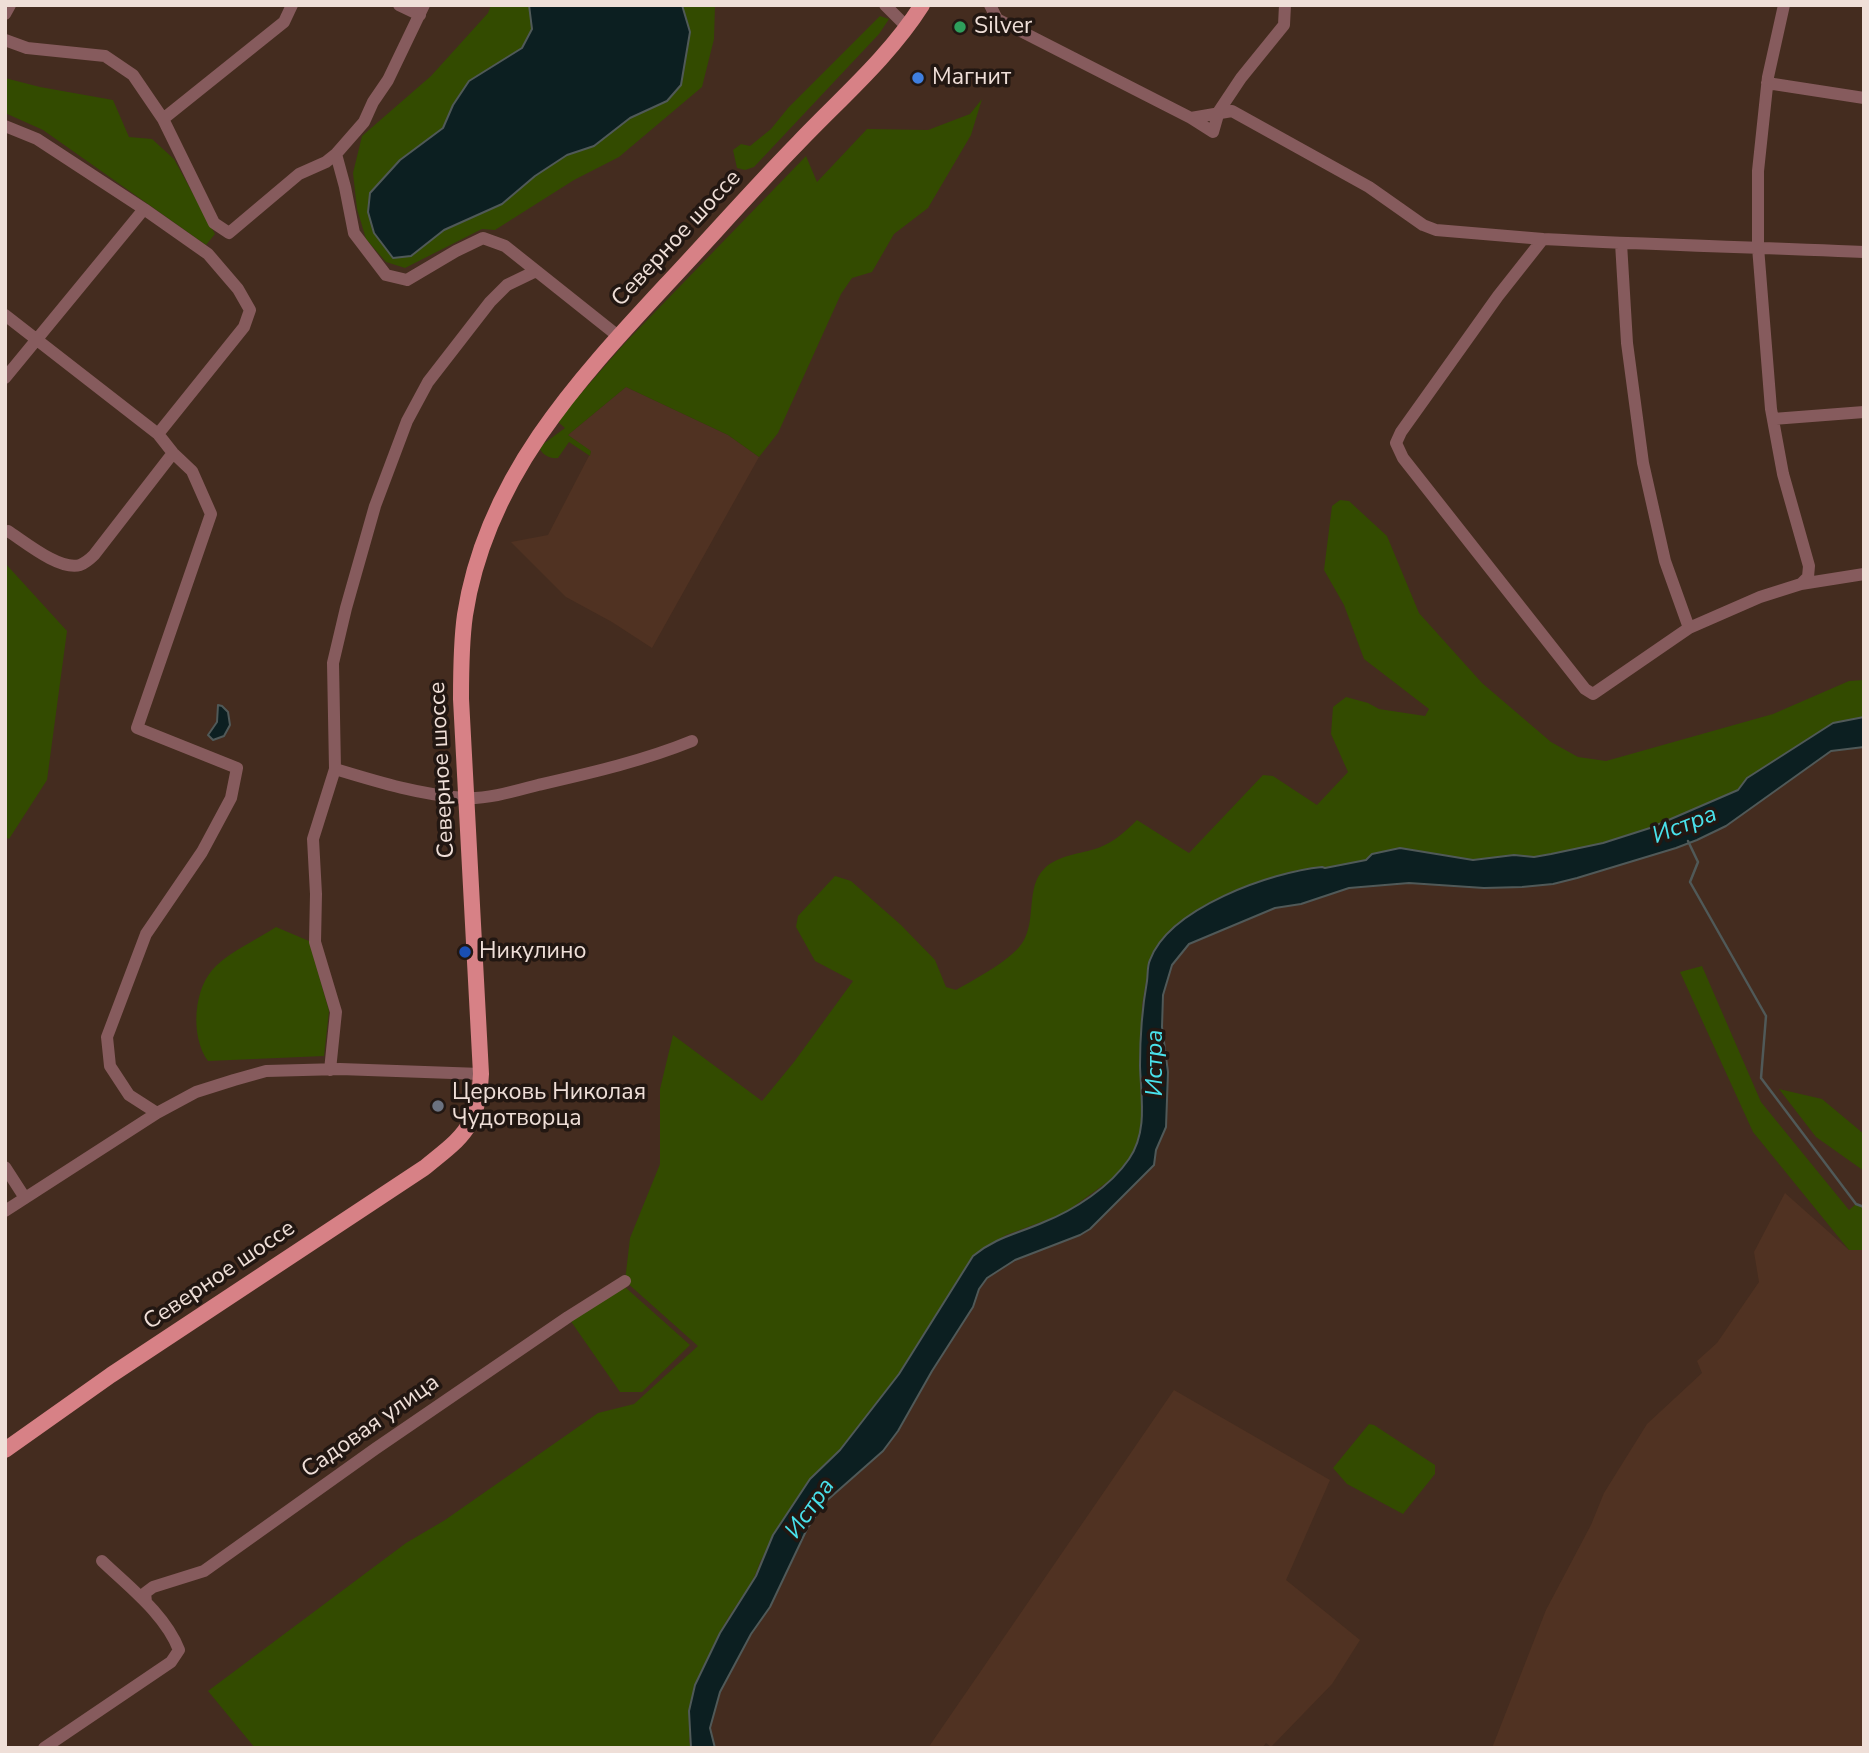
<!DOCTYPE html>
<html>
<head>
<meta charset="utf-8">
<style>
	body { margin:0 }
	#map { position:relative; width:1869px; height:1753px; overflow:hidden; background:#442c1f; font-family:"Nunito Sans",sans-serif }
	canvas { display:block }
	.frame { position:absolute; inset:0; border:7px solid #efdfd8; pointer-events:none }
</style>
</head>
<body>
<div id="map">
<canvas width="1869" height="1753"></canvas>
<div class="frame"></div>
</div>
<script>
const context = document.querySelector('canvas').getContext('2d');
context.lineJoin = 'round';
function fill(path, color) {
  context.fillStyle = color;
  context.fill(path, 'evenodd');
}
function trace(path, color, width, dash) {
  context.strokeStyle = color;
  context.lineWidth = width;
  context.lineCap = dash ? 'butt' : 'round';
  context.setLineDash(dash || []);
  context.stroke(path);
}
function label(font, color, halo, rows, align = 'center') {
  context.font = font + ' "Nunito Sans",sans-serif';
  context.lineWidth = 7;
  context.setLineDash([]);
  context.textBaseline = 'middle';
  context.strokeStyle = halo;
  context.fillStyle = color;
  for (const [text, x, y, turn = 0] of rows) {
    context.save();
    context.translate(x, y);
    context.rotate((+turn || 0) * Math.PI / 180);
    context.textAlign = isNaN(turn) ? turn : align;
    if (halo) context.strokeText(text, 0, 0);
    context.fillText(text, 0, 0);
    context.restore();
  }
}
const built = new Path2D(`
	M626,387L728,435L759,457L652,648L612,622L566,597L511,542L548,535L591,452L568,435Z
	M1785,1193L1849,1250H1864V1748H1492L1546,1610L1591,1525L1604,1493L1647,1424L1702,1373L1697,1361L1717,1343L1759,1282L1754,1252Z
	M1174,1390L1330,1480L1286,1580L1360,1640L1332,1684L1271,1747L1266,1743L1262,1748H928Z`);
const green = new Path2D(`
	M491,5H529L532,29L522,48L469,81L453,105L443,128L400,160L411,256L444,230L502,204L535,176L567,155L594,146L630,118L667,101L690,32L682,5H715L714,39L702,87L619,157L574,180L495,230L482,229L405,268L386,262L366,239L357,209L353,173L362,136L431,76L488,13Z
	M880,16L889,19L879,34L754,167L745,170L737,168L733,150L741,144L750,146L771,129L788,108Z
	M5,78L40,87L113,100L129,137L152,139L174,159L215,234L206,245L43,130L5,113Z
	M982,99L971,135L928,208L894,234L872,272L852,278L841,294L778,433L759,457L728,435L626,387L568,435L591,451L590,456L569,442L558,458C550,459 542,455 539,447L565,428L557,421L624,344L806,156L817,182L867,129L928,130L970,114Z
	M1340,500L1349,501L1387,536L1419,613L1482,683L1551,742L1578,757L1606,761L1773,714L1849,681L1864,680V717L1833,723L1747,778L1738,790L1650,828L1603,843L1551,854L1534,857L1514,855L1473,860L1400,848L1372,854L1366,860L1325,868L1321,867L1289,872L1258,883L1195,911L1150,960L1142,1005L1140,1062L1142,1122L1139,1139L1129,1159L1113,1178L1063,1214L1006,1235L973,1256L899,1374L840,1450L810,1479L760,1562C751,1592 731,1607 720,1634C706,1667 699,1705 689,1740L691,1748H255L208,1691L406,1543L445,1520L598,1413L634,1404L698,1346L625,1281L630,1238L660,1164V1089L673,1035L762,1101L794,1062L853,981L815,961L796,927L798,916L835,876L851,881L901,925L935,960L946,987L956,990C975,979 1014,959 1024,940C1036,918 1026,887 1044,869C1057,855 1081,854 1098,848C1114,842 1125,832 1137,820L1189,853L1263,775L1273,776L1317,805L1348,772L1331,734L1333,707L1346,697L1368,703L1379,709L1425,716L1429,709L1364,659L1344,605L1324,570L1332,506Z
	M5,563L67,631L47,780L9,839L5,837Z
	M276,927L309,941L329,1011L324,1056L208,1061C190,1037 193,987 216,966C231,951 258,939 276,927Z
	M1702,966L1761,1102L1849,1210L1856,1204L1864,1207V1250H1849L1753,1132L1680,972Z
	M1779,1089L1822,1099L1864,1134V1171L1816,1137Z
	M625,1287L690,1345L642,1392H620L570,1320Z
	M1369,1424L1374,1425L1435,1465V1474L1403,1514L1347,1484L1333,1468Z`);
const water = new Path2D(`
	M529,5H682L690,32L681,85L667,101L630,118L594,146L567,155L535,176L502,204L444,230L411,256L393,258L374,233L368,212L370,193L400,160L443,128L453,105L469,81L522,48L532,29Z
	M218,705L222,706L228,712L230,725L224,736L213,740L208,735L217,722Z
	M1864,717V747L1831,751L1726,826L1697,840L1676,848L1577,878L1553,884L1522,887L1484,888L1409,883L1349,888L1301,904L1275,908L1189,944L1172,965L1163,995L1162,1027L1168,1072L1166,1127L1156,1150L1154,1165L1090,1229L1080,1235L1015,1260L987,1278L979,1289L973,1307L932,1371L898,1431L883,1451L824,1503L807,1529L770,1607L751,1634L720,1692L710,1728L715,1748H691L689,1711L695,1685L720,1633L756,1576L773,1535L810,1479L840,1450L899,1374L973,1256C996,1237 1017,1234 1044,1222C1074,1210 1110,1187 1129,1159C1148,1131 1141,1098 1140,1066C1140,1037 1142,1009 1147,981C1148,975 1147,966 1150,960C1169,908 1271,872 1322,867L1325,868L1366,860L1372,854L1400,848L1473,860L1514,855L1534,857L1551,854L1603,843L1650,828L1738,790L1747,778L1833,723Z`);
const stream = new Path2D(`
	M1688,841L1698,862L1690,882L1766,1016L1761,1078L1856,1204L1864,1207`);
const minor = new Path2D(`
	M399,5L420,15
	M424,5L388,80L373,102L364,122L336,154L345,187L354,233L386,275L407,280L456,251L483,238L505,246L618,336
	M885,5L908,28
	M990,5L997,19L1191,118L1213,132L1219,111L1241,78L1284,25L1285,5
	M1784,5L1768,77L1758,171V247L1771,409L1783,474L1809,566L1808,577L1801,584L1760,597L1689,628L1593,694L1585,689L1403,458L1396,443L1401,432L1498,296L1543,239C1650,245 1757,247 1864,252
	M5,14L10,5
	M5,40L27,48L105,56L133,75L163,119L214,223L229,233L299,174L326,162L336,154
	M1767,83L1864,98
	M1191,118L1232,111L1369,187L1423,225L1436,230L1543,239
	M163,119L284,22L292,5
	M5,126L37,139L144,209L208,254L238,289L250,310L244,327L158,434
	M1621,243L1627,343L1643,463L1665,561L1689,628
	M5,315L158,434L173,453L192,471L211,514L137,728L237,768L231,798L202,852L146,934L107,1037L110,1066L129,1095L157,1113
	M5,378L144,209
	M1773,419L1864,412
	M8,531C25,542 60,571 80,565C85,563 90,559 94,555L173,453
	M1801,584L1864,574
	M335,769C378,782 420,795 465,798C489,799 515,791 538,785C590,773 643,761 692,741
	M330,1070L336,1012L315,942L316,894L313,839L335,769L333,663L346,608L375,506L407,421L428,382L490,302L507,285L536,271
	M5,1167L25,1198
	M5,1211L157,1113L196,1092L234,1080L266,1071L340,1069L481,1074
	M146,1602L145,1593L153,1587L204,1571L375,1449L568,1317L625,1281
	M44,1748L171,1662L179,1650C165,1614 129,1587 102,1561`);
const major = new Path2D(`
	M5,1450L111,1375L424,1168C463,1137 478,1127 481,1074L461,699C461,671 461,643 465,615C486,479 576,382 665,286C710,238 753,189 799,142C841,98 889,57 922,5`);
const markers = [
	[960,27,7,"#2e9e5b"],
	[918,78,7,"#3f7fe0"],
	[465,952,7,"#1a4fb4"],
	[438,1106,7,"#6b7280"]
];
const poiNames = [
	["Silver",974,27],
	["Магнит",932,78],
	["Никулино",479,952],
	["Церковь Николая",452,1093],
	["Чудотворца",452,1119]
];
const streetNames = [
	["Северное шоссе",677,239,-47],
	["Северное шоссе",443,770,-93],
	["Северное шоссе",220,1276,-34],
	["Садовая улица",371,1427,-35]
];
const waterNames = [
	["Истра",1685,826,-21],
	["Истра",1156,1063,-90],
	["Истра",811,1509,-55]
];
fill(built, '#503222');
fill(green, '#334b00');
fill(water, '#0c1f21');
trace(water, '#505958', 2);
trace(stream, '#505958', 2.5);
trace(minor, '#865b5d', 12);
trace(major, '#d78186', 16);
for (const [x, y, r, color] of markers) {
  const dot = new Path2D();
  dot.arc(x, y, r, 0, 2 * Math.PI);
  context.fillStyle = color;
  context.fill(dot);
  trace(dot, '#221712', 2.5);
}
label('23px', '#efdfd8', '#221712', poiNames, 'left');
label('23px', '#efdfd8', '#221712', streetNames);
label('italic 24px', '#49e1eb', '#221712', waterNames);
</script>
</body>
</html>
